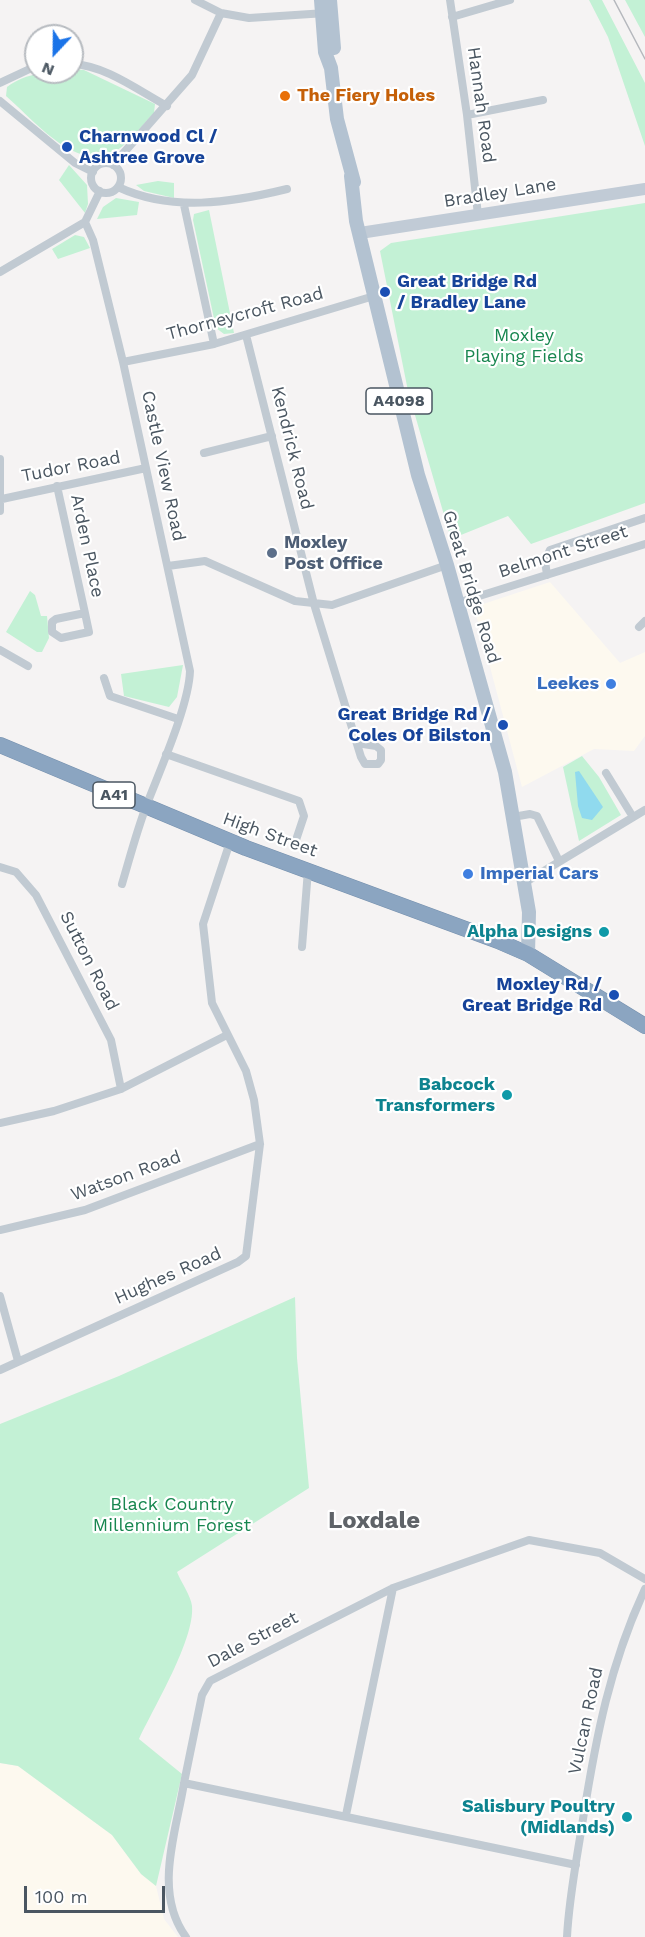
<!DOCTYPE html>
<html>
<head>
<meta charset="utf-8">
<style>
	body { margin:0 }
	#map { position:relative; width:645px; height:1937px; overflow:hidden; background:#f5f3f3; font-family:"Work Sans",sans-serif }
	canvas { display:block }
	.north { position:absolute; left:24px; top:24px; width:60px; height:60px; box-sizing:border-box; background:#fff; border:2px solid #b7bbc0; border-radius:50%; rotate:202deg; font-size:16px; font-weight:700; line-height:24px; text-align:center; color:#4a5661 }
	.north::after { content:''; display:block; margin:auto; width:21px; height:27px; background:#1a73e8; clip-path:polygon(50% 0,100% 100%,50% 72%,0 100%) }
	.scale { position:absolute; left:24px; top:1886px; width:141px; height:27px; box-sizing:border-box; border:3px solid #4a5661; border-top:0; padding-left:8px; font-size:18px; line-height:21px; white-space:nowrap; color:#4a5661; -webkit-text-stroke:4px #fff; paint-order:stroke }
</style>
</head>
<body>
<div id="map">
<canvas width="645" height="1937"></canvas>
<div class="north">N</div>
<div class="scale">100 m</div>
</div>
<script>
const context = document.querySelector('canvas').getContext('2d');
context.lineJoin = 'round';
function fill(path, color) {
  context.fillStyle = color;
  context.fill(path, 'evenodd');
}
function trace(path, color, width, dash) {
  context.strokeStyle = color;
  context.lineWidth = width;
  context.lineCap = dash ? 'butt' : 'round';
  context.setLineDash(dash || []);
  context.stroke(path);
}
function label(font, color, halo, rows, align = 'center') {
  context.font = font + ' "Work Sans",sans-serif';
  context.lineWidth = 4.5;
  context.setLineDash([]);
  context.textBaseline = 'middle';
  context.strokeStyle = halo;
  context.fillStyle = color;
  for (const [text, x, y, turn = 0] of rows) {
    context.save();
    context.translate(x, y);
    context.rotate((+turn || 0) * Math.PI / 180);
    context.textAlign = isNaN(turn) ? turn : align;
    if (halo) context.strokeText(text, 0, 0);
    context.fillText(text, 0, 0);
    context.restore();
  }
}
const commercial = new Path2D(`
	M550,582L620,663L645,652V736L634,751L594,749L522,787L474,607Z
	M0,1763L18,1766L112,1835L141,1874L156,1886L164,1919L178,1937H0Z`);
const green = new Path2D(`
	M589,0H602L645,83V146L608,37Z
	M625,0H645V37Z
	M72,69L84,70L155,104L154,113C142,125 129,144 114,152C76,173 33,119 6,96L7,87C28,72 47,72 72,72Z
	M69,165L87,185L88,204L85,213L59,180Z
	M158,181L174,183V198L144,191L136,185Z
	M116,198L139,202L137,215L97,219L103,207Z
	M645,203V503L531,544L508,516L451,539L408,391L380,251L391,243Z
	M209,210L234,333L224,334L216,328L193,220L194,214Z
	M75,235L84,237L90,248L58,259L52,249Z
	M30,591L35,595L41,616H47L49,638L42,652H37L6,632Z
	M183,665L177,697L169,707L124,696L121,674Z
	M582,756L599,777L621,815L579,841L563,767Z
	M295,1297L297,1358L309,1488L177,1572C181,1582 191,1596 192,1606C195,1639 154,1707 139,1739L182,1774L156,1886L141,1874L112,1835L18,1766L0,1763V1424L119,1376Z`);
const water = new Path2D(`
	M579,771L603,807L592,820L582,818L578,806L575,772Z`);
const street = new Path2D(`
	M195,0L221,13L249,18L326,13
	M450,0L467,115L478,215
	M452,17L510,0
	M72,64C105,65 139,91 167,106
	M0,83L36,66
	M0,101L75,163L93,172
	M467,115L543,100
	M91 178a15 15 0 1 1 30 0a15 15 0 1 1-30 0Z
	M113,165L192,75L221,13
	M118,187C172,212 230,203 287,189
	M184,205L214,344
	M85,222L93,240L123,362L190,671C189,705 160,770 147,804C137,830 130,857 122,884
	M0,272L85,222L100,191
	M246,335L314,604L361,757L365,764H378L381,760V750L376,746L357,743
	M123,362L214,344L374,296
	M204,453L272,436
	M0,459V511
	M57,486L85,613L89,632L61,638L52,632V622L56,619L85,613
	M2,499L146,468
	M168,566L205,561L295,601L332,605L447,565
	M547,575L545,561L550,550L645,518
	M457,603L645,544
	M639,627L645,621
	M0,650L28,666
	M104,678L110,696L178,719
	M166,754L299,801L304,816L296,840
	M606,773L633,817
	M513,817L530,814L537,816L559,861
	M0,867L16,872L36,895L111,1040L121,1089
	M524,883L645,810
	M302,947L308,870
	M0,1123L54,1111L121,1089L227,1035
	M0,1230L85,1210L260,1144
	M0,1296L18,1361
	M0,1370L238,1262L246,1256L260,1144L254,1100L246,1071L212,1003L203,924L230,842
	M184,1783C176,1833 153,1892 186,1937
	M346,1815L393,1588
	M576,1865L184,1783L202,1695L210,1681L393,1588L529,1540L600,1553L645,1579
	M567,1937C569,1897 577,1858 583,1819C596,1737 610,1664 645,1589`);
const secondary = new Path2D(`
	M360,233L645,189`);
const primary = new Path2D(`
	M321,0L325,52L331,68L337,119L354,182
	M330,0L334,48
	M351,176L356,221L418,475L447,565L505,772L529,912L528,954`);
const highway = new Path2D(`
	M0,745L246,848L498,941L528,954L645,1026`);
const tram = new Path2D(`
	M614,0L645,59`);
const markers = [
	[285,96,6,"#e8710a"],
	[67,147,6,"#1a4fb4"],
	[385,292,6,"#1a4fb4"],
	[272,553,6,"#5c6f8a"],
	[611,684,6,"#3f7fe0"],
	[503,725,6,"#1a4fb4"],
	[468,874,6,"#3f7fe0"],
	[604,932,6,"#0f9aa8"],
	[614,995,6,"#1a4fb4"],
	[507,1095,6,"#0f9aa8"],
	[627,1817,6,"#0f9aa8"]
];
const shields = [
	[399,401,66],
	[114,795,42]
];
const shieldNames = [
	["A4098",399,401],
	["A41",114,795]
];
const foodNames = [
	["The Fiery Holes",297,96]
];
const streetNames = [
	["Hannah Road",481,105,82],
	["Bradley Lane",500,193,-9],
	["Thorneycroft Road",245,314,-15],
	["Kendrick Road",292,448,76],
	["Castle View Road",163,466,78],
	["Tudor Road",71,467,-11],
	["Arden Place",87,546,78],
	["Belmont Street",563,552,-18],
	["Great Bridge Road",471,587,73],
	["High Street",270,835,20],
	["Sutton Road",89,961,63],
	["Watson Road",126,1176,-20],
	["Hughes Road",168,1276,-24],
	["Dale Street",253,1640,-28],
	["Vulcan Road",586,1721,-78]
];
const transitNames = [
	["Charnwood Cl /",79,137],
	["Ashtree Grove",79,158],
	["Great Bridge Rd",397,282],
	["/ Bradley Lane",397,303],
	["Great Bridge Rd /",491,715,"right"],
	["Coles Of Bilston",491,736,"right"],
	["Moxley Rd /",602,985,"right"],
	["Great Bridge Rd",602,1006,"right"]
];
const parkNames = [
	["Moxley",524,336],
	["Playing Fields",524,357],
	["Black Country",172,1505],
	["Millennium Forest",172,1526]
];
const serviceNames = [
	["Moxley",284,543],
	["Post Office",284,564]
];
const shopNames = [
	["Leekes",599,684],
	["Imperial Cars",480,874,"left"]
];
const cultureNames = [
	["Alpha Designs",592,932],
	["Babcock",495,1085],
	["Transformers",495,1106],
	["Salisbury Poultry",615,1807],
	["(Midlands)",615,1828]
];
const districtNames = [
	["Loxdale",374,1521]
];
fill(commercial, '#fdf9ef');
fill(green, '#c3f1d5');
fill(water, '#90daee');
trace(highway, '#7690ad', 16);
trace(street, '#c1cad2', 8);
trace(secondary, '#c1cbd6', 12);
trace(primary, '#b3c2d1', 14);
trace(highway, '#8ba5c1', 15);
trace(tram, '#b5b8bd', 1.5);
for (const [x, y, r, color] of markers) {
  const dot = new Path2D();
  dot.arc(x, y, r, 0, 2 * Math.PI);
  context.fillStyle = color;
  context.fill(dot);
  trace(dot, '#fff', 2);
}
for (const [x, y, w] of shields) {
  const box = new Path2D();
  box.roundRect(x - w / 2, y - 13, w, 26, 4.5);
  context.fillStyle = '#fff';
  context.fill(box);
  trace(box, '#4a5661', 1.5);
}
label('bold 16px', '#4a5661', null, shieldNames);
label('bold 18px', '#c56008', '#fff', foodNames, 'left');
label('18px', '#4a5661', '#fff', streetNames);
label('bold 18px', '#164399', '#fff', transitNames, 'left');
label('18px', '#17864f', '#fff', parkNames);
label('bold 18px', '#4e5e75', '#fff', serviceNames, 'left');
label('bold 18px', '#366cbe', '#fff', shopNames, 'right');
label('bold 18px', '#0d838f', '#fff', cultureNames, 'right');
label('bold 24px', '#5f6368', '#fff', districtNames);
</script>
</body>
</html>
